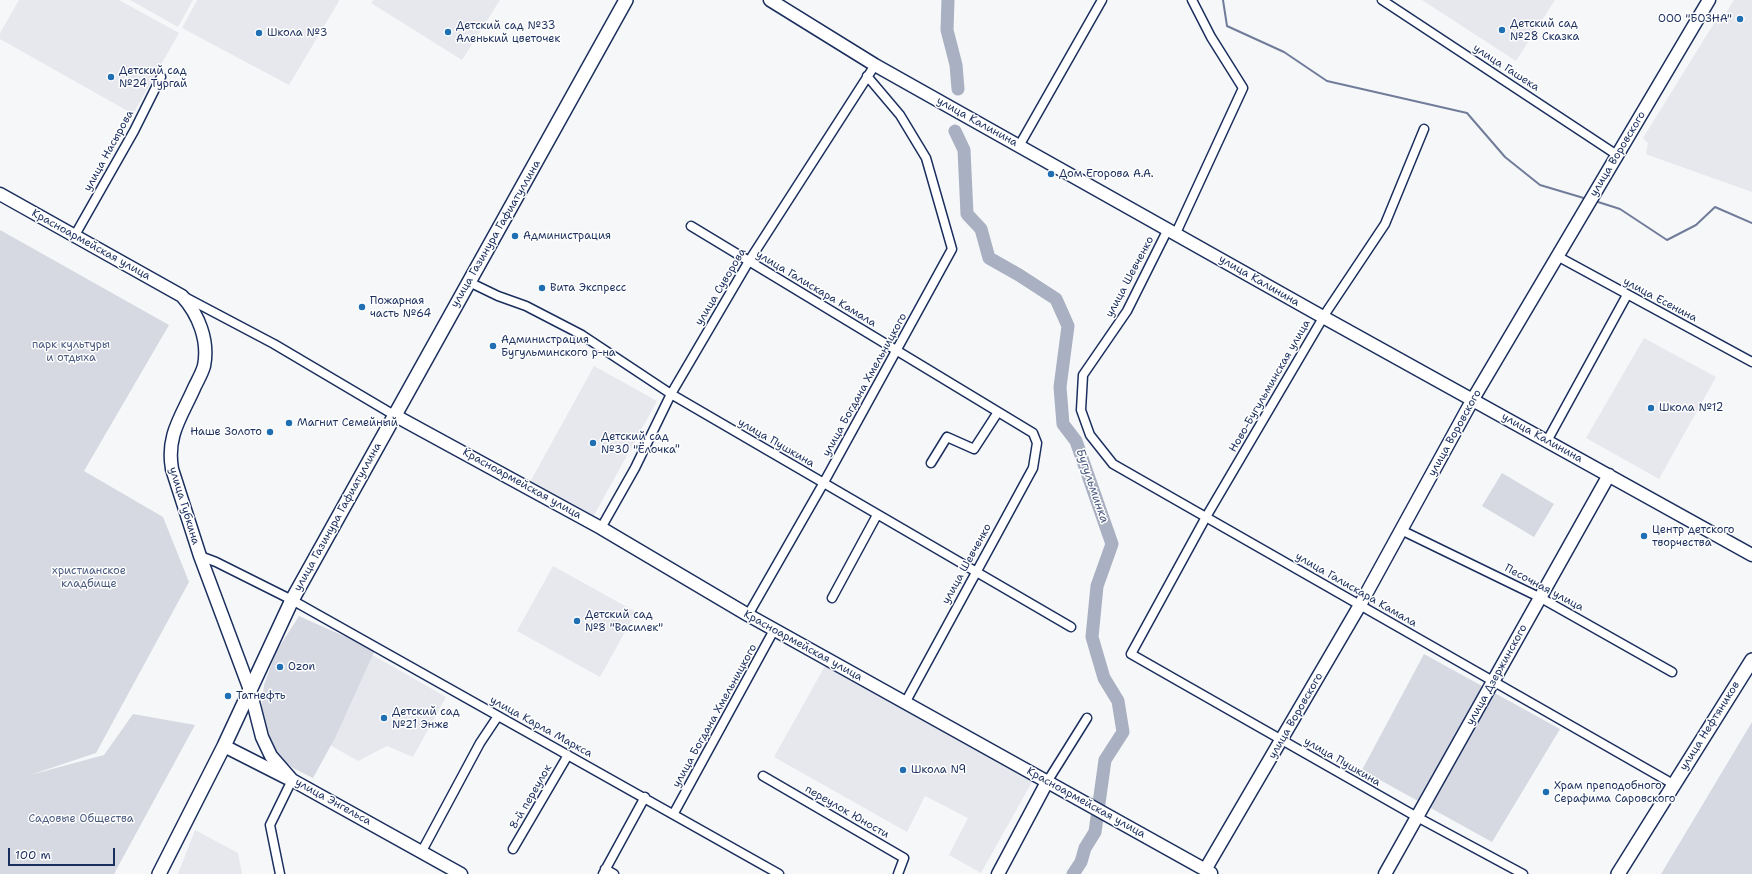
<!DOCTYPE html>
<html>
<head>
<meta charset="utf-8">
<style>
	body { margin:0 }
	#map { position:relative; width:1752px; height:874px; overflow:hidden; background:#f6f7f9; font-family:"Shantell Sans",sans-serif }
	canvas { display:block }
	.scale { position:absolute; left:8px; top:848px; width:107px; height:18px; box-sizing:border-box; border:2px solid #1b2f5e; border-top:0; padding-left:5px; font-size:12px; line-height:14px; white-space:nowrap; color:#1b2f5e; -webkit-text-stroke:3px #fff; paint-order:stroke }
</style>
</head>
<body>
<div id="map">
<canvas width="1752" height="874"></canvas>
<div class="scale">100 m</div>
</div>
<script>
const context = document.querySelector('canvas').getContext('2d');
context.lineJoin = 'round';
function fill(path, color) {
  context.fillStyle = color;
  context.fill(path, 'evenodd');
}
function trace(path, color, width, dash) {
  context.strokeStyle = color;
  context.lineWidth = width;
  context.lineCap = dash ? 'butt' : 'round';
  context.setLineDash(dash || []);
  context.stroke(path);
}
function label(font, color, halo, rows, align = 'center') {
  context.font = font + ' "Shantell Sans",sans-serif';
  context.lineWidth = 3;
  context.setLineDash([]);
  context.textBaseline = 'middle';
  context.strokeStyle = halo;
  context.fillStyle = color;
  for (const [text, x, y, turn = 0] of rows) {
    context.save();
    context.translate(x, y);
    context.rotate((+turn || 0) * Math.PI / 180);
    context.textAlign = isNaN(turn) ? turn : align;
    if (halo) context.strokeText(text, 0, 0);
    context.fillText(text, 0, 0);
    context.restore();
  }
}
const built = new Path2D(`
	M19,0H119L179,33L133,114L0,39V33Z
	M130,0H193L178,27Z
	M197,0H338L339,1L289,85L182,28Z
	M374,0H500L462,60L371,3Z
	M1422,0H1555L1516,61Z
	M1734,0H1752V192L1648,155L1646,153L1648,143L1643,138L1716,20L1721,21Z
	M1644,338L1716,377L1659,479L1586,438Z
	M594,366L657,401L592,519L529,484Z
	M553,566L636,612L600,677L517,631Z
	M369,653L446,697L413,757L387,746L358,761L321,740Z
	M825,666L1032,782L981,873L949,855L968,818L925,796L907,832L774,757Z
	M195,830L238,853L242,874H178Z`);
const green = new Path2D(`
	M0,230L169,325L84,471L163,517L189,582L96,753L30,775L104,755L133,714L195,725L114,874H0Z
	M1502,473L1554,504L1534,537L1482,506Z
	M299,616L375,650L335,738L313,778L293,768L275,753L261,710L264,685L276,652Z
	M1424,654L1560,729L1492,842L1362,770Z
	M1752,722V874H1661Z`);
const stream = new Path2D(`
	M1223,0L1227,26L1284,52L1327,81L1467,113L1505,157L1540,185L1587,199
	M1595,201L1620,209L1667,240L1696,225L1715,207L1752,223`);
const river = new Path2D(`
	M948,0L947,30L956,65L958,89
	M955,131L964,150L967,214L981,229L989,258L1019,275L1056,299L1068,326L1060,387L1063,424L1076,441L1112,544L1097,586L1092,637L1104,678L1118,701L1123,732L1105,760L1095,832L1085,848L1081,862L1073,874`);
const street = new Path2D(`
	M1382,0L1617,155
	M1424,129L1385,224L1327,311L1206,517L1131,654L1417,817L1523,874
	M1019,146L1102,0
	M691,226L1033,433L1037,443L1033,468L905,703
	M1168,229L1127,311L1083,375L1081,410L1090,435L1113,464L1673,784
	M1176,233L1243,88L1211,37L1192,0
	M75,235L134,131L161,77
	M1557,256L1752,362
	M469,282L498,296L526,306L582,335L671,394L1071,627
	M185,297L274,344L394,415
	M1547,441L1627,295
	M931,463L947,437L974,449L998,412
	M601,528L635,468L671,394L749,261L875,65
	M1401,530L1541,598L1672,672
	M200,556L216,562L292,600L779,874
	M832,598L877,515
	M748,615L823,484L952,249L926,158L900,115L867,76
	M763,776L904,858L898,874
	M1047,782L1087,718
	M674,813L774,630
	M513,849L568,755
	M422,851L480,743L498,716
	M605,869L614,874
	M280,874L270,825L292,780
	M603,874L645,797`);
const secondary = new Path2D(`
	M770,0L875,65L1323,317L1752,555
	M0,194L182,296C199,315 209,341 204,366C202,373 198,380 195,386C182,416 166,435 172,469L200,556L250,690L262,737L271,756L292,780L461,874
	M394,415L601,528L748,615L1211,873
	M224,746L287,778
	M1205,870L1360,605L1473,399L1709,0
	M998,874L1047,782
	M1385,874L1609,475`);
const primary = new Path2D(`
	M159,874L224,746L292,600L626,0
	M1618,874L1752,660`);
const markers = [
	[1740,19,4,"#1f6fb2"],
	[1502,30,4,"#1f6fb2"],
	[448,32,4,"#1f6fb2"],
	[259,33,4,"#1f6fb2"],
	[111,77,4,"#1f6fb2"],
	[1051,174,4,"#1f6fb2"],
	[515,236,4,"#1f6fb2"],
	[542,288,4,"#1f6fb2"],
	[362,307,4,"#1f6fb2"],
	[493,346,4,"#1f6fb2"],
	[1651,408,4,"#1f6fb2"],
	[289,423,4,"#1f6fb2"],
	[270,432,4,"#1f6fb2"],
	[593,443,4,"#1f6fb2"],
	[1644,536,4,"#1f6fb2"],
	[577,621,4,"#1f6fb2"],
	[280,667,4,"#1f6fb2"],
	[228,696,4,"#1f6fb2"],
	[384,718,4,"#1f6fb2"],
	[903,770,4,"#1f6fb2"],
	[1546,792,4,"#1f6fb2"]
];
const poiNames = [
	["ООО \"БОЗНА\"",1732,19,"right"],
	["Детский сад",1510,24],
	["№28 Сказка",1510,37],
	["Детский сад №33",456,26],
	["Аленький цветочек",456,39],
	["Школа №3",267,33],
	["Детский сад",119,71],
	["№24 Тургай",119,84],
	["Дом Егорова А.А.",1059,174],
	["Администрация",523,236],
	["Вита Экспресс",550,288],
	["Пожарная",370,301],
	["часть №64",370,314],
	["Администрация",501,340],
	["Бугульминского р-на",501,353],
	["Школа №12",1659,408],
	["Магнит Семейный",297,423],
	["Наше Золото",262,432,"right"],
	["Детский сад",601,437],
	["№30 \"Ёлочка\"",601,450],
	["Центр детского",1652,530],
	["творчества",1652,543],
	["Детский сад",585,615],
	["№8 \"Василек\"",585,628],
	["Ozon",288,667],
	["Татнефть",236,696],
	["Детский сад",392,712],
	["№21 Энже",392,725],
	["Школа N9",911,770],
	["Храм преподобного",1554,786],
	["Серафима Саровского",1554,799]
];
const streetNames = [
	["улица Гашека",1506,68,33],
	["улица Калинина",977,122,29],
	["улица Насырова",109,151,-61],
	["улица Воровского",1618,154,-59],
	["улица Газинура Гафиатуллина",496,234,-60],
	["Красноармейская улица",91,245,29],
	["улица Шевченко",1130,277,-62],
	["улица Калинина",1259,281,30],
	["улица Суворова",721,287,-59],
	["улица Галискара Камала",816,289,31],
	["улица Есенина",1660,300,28],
	["улица Богдана Хмельницкого",865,385,-61],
	["Ново-Бугульминская улица",1270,386,-60],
	["улица Воровского",1455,433,-61],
	["улица Калинина",1542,438,29],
	["улица Пушкина",776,443,30],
	["Красноармейская улица",522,484,29],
	["улица Губкина",184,506,73],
	["улица Газинура Гафиатуллина",338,517,-61],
	["улица Шевченко",967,564,-61],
	["Песочная улица",1544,588,28],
	["улица Галискара Камала",1356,590,30],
	["Красноармейская улица",803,646,29],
	["улица Дзержинского",1497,675,-61],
	["улица Богдана Хмельницкого",715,716,-61],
	["улица Воровского",1296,716,-60],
	["улица Нефтяников",1710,726,-58],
	["улица Карла Маркса",541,727,29],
	["улица Пушкина",1342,762,30],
	["8-й переулок",531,797,-60],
	["улица Энгельса",333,802,29],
	["Красноармейская улица",1086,803,29],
	["переулок Юности",847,812,30]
];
const parkNames = [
	["парк культуры",71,345],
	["и отдыха",71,358],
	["христианское",89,571],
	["кладбище",89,584],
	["Садовые Общества",81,819]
];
const waterNames = [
	["Бугульминка",1092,486,71]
];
fill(built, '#e6e8ee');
fill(green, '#d6d9e2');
trace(stream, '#707c99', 2);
trace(river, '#a9b0c1', 13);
trace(street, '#1b2f5e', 11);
trace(secondary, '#1b2f5e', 15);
trace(primary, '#1b2f5e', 16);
trace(street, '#fff', 8);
trace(secondary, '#fff', 12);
trace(primary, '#fff', 13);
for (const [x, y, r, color] of markers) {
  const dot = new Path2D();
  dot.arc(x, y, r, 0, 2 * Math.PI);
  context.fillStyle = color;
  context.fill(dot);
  trace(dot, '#fff', 1.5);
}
label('11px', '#1b2f5e', '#fff', poiNames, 'left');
label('11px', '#1b2f5e', '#fff', streetNames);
label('11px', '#4a5a7f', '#fff', parkNames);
label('italic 12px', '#4d5c81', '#fff', waterNames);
</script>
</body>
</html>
